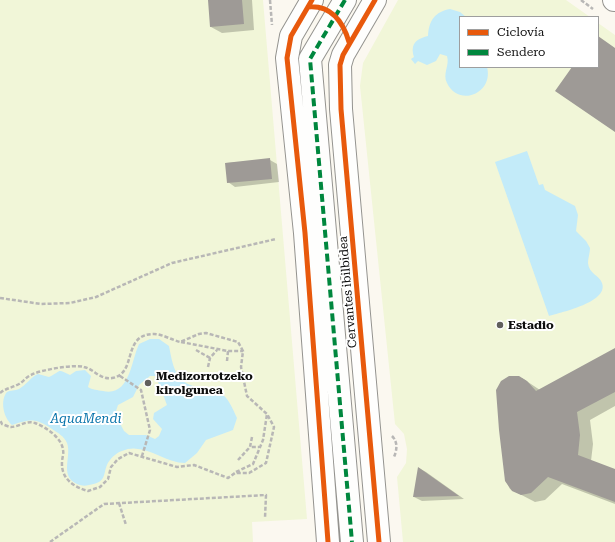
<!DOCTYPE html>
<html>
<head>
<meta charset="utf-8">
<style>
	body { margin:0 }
	#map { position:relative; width:615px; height:542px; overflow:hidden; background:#fbf8f0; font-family:"Roboto Serif",serif }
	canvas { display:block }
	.legend { position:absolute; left:459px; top:16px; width:140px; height:52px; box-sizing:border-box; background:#fff; border:1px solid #9e9e9e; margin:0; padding:5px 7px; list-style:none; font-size:12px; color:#0d0d0d }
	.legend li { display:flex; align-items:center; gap:8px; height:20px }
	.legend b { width:20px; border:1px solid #9e9e9e }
</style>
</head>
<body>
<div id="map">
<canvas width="615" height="542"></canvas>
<ul class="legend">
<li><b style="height:5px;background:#e8590c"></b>Ciclovía</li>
<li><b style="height:5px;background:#00873e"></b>Sendero</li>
</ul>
</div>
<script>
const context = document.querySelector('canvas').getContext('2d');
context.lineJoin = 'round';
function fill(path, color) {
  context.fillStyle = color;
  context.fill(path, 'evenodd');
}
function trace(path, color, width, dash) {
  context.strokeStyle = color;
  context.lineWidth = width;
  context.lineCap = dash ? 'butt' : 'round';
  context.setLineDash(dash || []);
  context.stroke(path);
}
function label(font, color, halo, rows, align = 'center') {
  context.font = font + ' "Roboto Serif",serif';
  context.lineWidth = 4;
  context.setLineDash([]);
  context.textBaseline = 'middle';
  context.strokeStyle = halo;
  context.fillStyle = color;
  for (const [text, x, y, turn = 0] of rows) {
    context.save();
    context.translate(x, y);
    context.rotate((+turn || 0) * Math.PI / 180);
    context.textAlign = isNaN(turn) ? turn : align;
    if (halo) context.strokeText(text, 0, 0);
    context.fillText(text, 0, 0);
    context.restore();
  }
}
const pitch = new Path2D(`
	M0,0H263L307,519L252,522L253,542H0Z
	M398,0H566L590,17H460V67H598V23L615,35V542H403L397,477L406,463L407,449L404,434L395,424L360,86L363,63Z`);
const water = new Path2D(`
	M450,9L460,12L466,17H460V67H487C494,93 459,108 447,83C442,74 450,65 447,56L440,54L436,61L427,65L418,61L415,64L411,59L414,57C410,44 416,39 428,36C429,20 435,12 450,9Z
	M527,151L539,185L543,184L545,190L575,206L578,215L576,231L586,241L590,248C590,253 588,258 588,263C589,274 599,275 602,283C609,302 562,312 549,316L495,162Z
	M150,339H159L169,346C173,366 175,384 199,387C206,388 213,389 220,393C229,398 232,408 237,418L233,430L206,440L197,453L185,463C164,463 143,441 122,451C118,452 113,456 110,460C101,471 110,482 89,485C85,486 82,486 77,484C59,476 72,456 67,443C64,436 58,433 52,429C35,418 31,419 12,425C3,417 0,400 7,392C10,390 15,391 19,389C26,385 31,377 38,374L49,377C62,371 56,368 70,375L76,371L85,370L91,376L88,387C92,390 98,390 103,391C130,397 131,361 139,344ZM150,376H155C157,378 166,402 167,405L154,413L153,419L162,429L159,436L155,439L146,435H129L124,431L115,414L118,405L133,397L139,385Z`);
const shadow = new Path2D(`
	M209,0H252L254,30L222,33L211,27Z
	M270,160L277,164L279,182L235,187L228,182L226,163Z
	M615,349V406L590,420L593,444L591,461L615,470V504L562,484L545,500L535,502L510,489L506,481L522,378L540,390Z
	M419,468L426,472L464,499L422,501L414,497Z`);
const building = new Path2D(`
	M208,0H242L244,24L210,27Z
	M598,36L615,48V132L555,91L572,67H598Z
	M270,158L272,179L227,183L225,163Z
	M615,348V392L577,412L580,435L578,455L615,469V502L548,477L531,493L521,495L512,491L505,481L499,430L496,390L501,381L509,376H519L527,381L536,391Z
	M418,467L459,496L413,497Z`);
const path = new Path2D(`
	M270,0L272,25
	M581,0L593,9
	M0,298L41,304L70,303L96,297L172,263L276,239
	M181,342L228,351H243
	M196,350L210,358
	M227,361L228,351
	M208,367L210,358L217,350
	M120,376L141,390L150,430L142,456
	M0,393C6,388 12,388 19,384C23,382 26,377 31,375C39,370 75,364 84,367C94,369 100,380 112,378C138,374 121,334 154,334C162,334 172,340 180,342L199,334L206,333L238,342L243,351L241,367L247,396L267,414L274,427L266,463L249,473H235L228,478L194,465L177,467L129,453L118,459L111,467L108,479L100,487L88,491C74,487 61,479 62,462C62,458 64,454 63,450C62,438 46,427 35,423C26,420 19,427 11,427C9,427 5,425 2,424L0,420
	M392,436C398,442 397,450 394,457
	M252,437L250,447H259
	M238,460L250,447
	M236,472L253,464L263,440L267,414
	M119,503L126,525
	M50,542L104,504L266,495L265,518`);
const street = new Path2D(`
	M312,0L291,36L287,58L305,233L328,542
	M345,0L310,59L352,542
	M375,0L343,55L340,65L341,109L379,542
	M614,0H615`);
const quiet = new Path2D(`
	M345,0L310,59L352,542`);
const cycleway = new Path2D(`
	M312,0L291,36L287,58L305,233L328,542
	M375,0L343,55L340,65L341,109L379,542
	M308,7C331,5 343,22 349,42`);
const markers = [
	[500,325,4,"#605f5c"],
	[148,383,4,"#605f5c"]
];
const streetNames = [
	["Cervantes ibilbidea",348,292,-95]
];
const poiNames = [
	["Estadio",508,325],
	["Medizorrotzeko",156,376],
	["kirolgunea",156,390]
];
const waterNames = [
	["AquaMendi",86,419]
];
fill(pitch, '#f1f6d8');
fill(water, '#c3ebf9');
fill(shadow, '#0003');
fill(building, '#9e9a96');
trace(street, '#94938f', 24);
trace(path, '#b8b7b6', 2.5, [4, 2]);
trace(street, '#fefefd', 22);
trace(quiet, '#00873e', 4, [8, 4]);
trace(cycleway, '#e8590c', 5);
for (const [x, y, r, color] of markers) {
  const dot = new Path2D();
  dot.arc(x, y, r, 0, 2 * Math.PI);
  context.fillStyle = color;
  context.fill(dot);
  trace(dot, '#fff', 1.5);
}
label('12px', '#0d0d0d', '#fff', streetNames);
label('bold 12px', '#0d0d0d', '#fff', poiNames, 'left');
label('italic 13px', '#0974ab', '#fff', waterNames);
</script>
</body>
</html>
